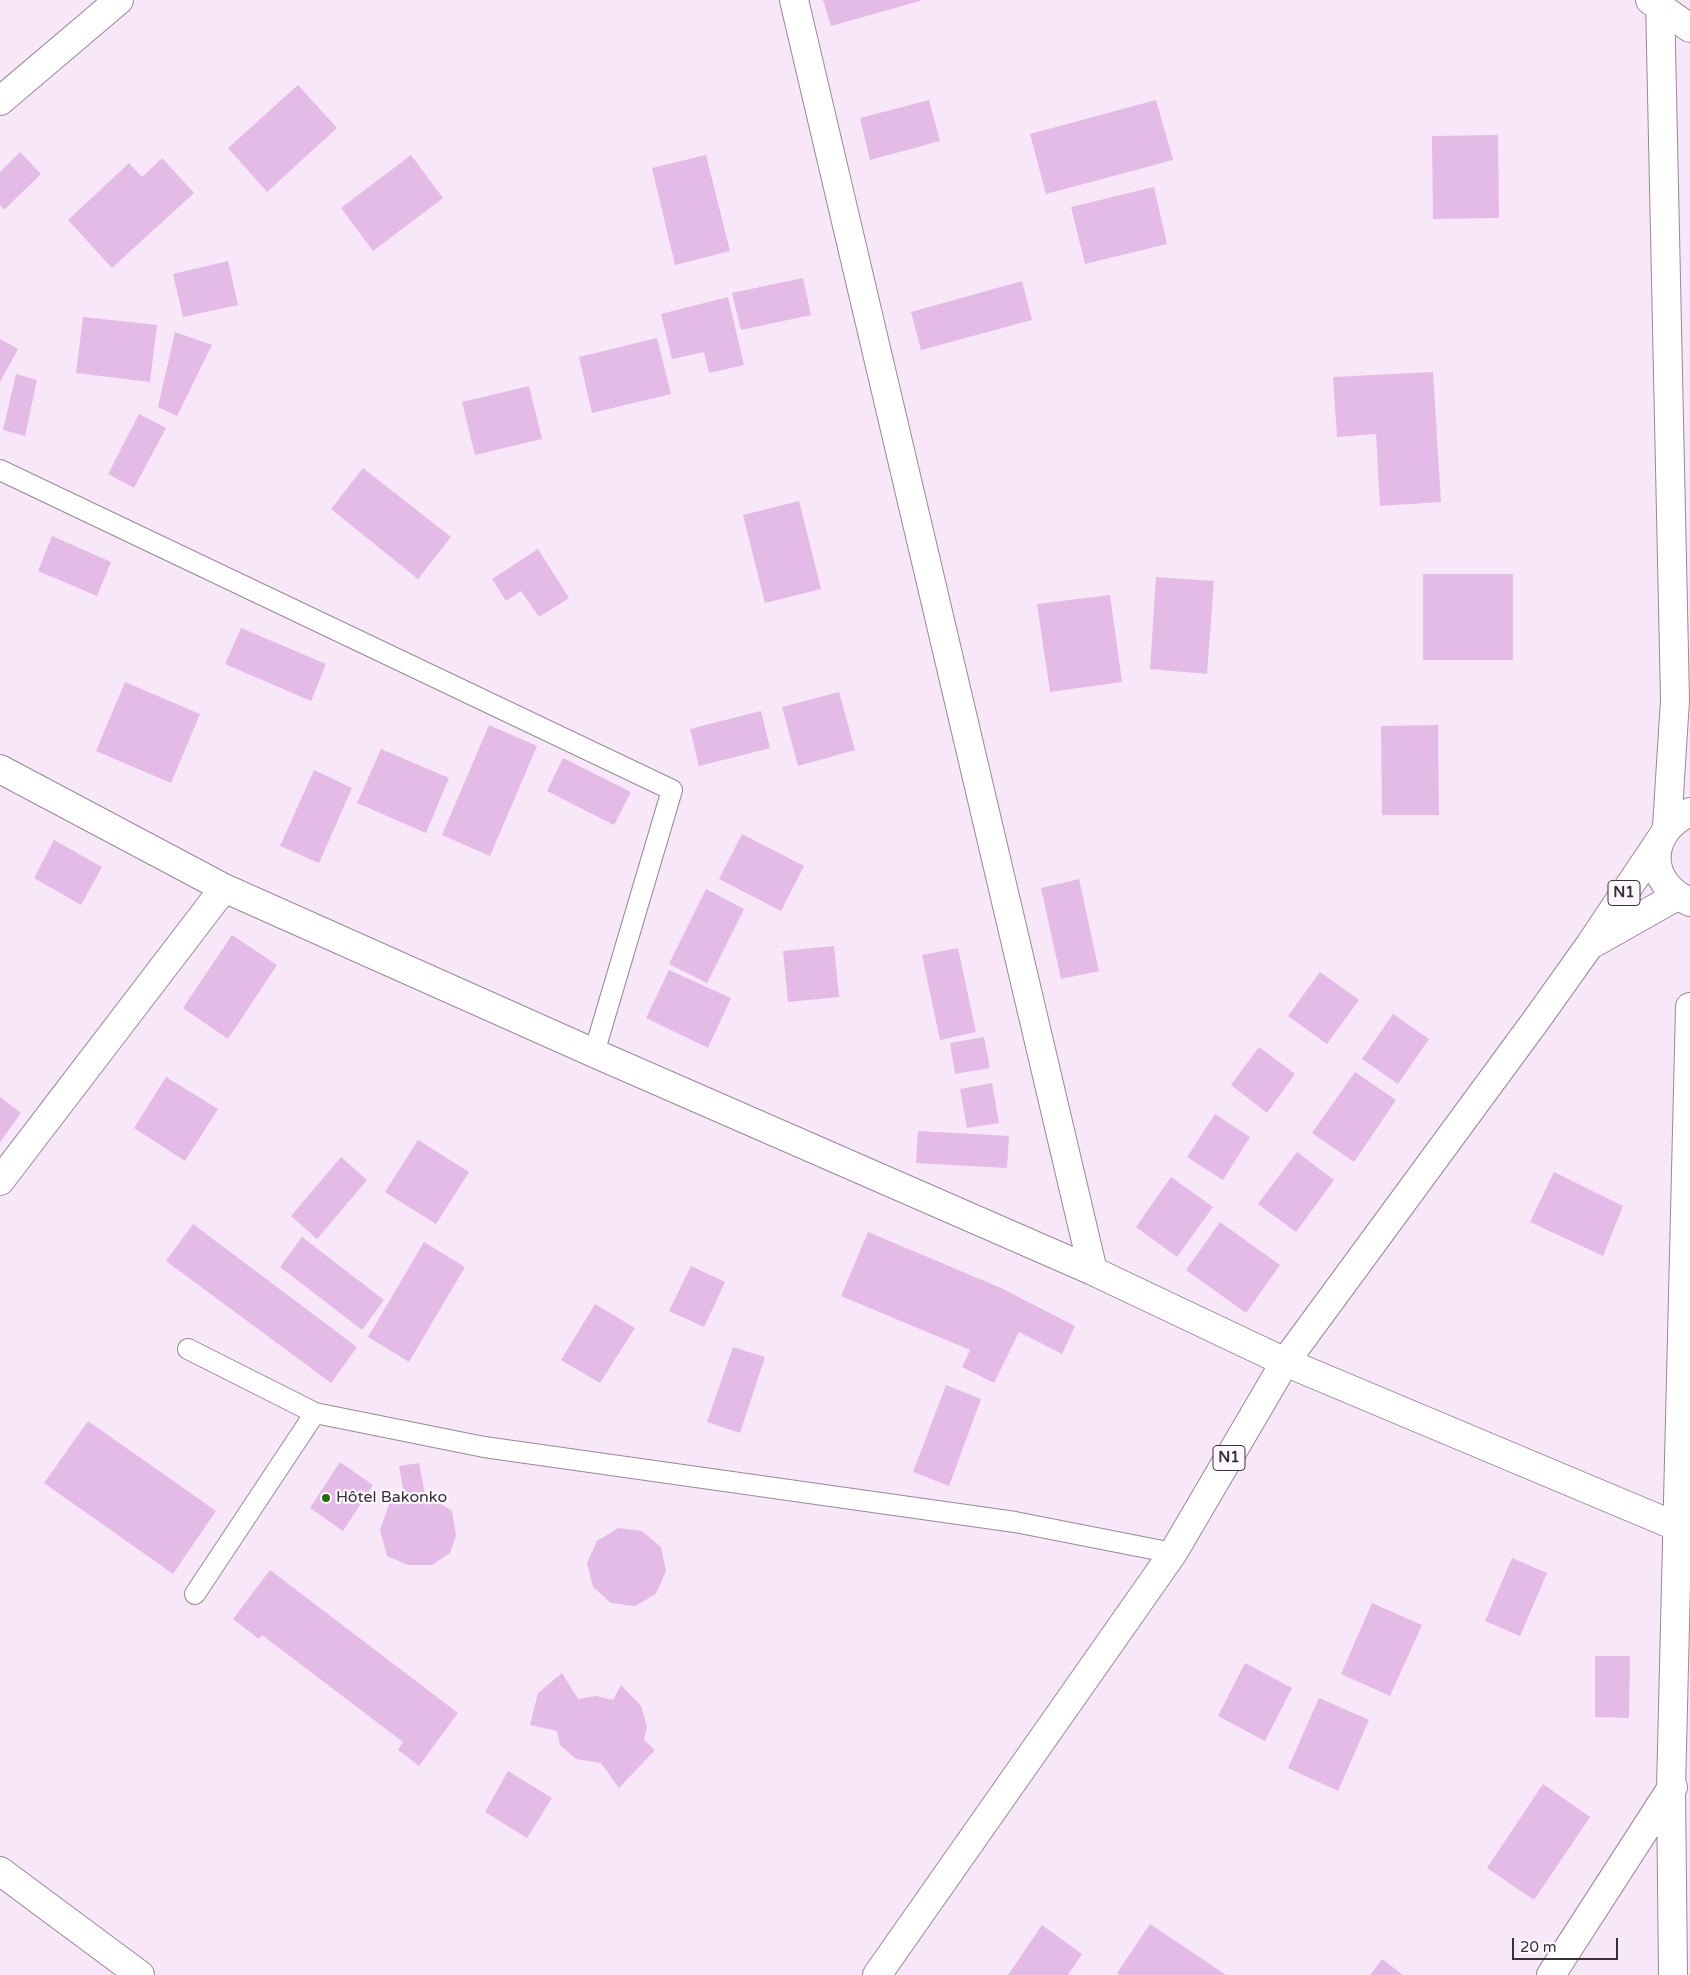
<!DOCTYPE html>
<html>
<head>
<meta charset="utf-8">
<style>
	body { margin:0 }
	#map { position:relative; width:1690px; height:1975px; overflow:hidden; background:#f8e7f9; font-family:"Varela Round",sans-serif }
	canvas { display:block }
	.scale { position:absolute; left:1512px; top:1938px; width:106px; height:22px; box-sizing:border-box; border:2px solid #363037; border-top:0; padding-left:6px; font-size:15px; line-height:18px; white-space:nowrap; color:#363037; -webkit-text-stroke:4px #fff8ff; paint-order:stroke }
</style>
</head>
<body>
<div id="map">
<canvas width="1690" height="1975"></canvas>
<div class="scale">20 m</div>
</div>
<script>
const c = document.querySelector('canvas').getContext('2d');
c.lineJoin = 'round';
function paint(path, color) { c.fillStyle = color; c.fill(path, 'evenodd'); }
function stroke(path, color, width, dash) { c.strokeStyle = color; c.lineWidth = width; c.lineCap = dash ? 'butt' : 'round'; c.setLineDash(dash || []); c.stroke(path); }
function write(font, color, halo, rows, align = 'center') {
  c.font = font + ' "Varela Round",sans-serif'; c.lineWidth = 4.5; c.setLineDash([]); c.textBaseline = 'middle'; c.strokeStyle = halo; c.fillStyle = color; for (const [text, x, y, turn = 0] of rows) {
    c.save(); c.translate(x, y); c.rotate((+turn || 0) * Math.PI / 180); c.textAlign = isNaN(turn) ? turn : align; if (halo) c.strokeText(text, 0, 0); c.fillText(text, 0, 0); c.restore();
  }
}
const building = new Path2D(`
	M823 0H920V1L831 26Z
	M298 85 337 128 267 192 228 148Z
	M929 100 940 141 870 160 860 118Z
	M1156 100 1173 160 1046 194 1030 134Z
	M1498 135 1499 218 1433 219 1432 136Z
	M20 152 41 174 4 210 0 205V172Z
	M411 155 443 198 373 251 341 208Z
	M706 155 730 251 675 265 652 168Z
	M162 158 194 193 112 268 68 220 129 163 142 177Z
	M1154 187 1167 244 1085 264 1071 207Z
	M228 261 238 305 183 317 173 274Z
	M803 278 811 315 741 330 732 293Z
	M1022 281 1032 320 921 350 911 312Z
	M728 297 744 365 709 373 704 352 672 359 661 314Z
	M83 317 157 325 150 382 76 373Z
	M175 332 212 345 177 416 158 407Z
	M657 338 671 394 592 413 579 357Z
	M0 339 18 349 0 382Z
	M1433 372 1441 502 1380 506 1376 434 1337 437 1333 377Z
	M16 374 37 380 25 436 3 430Z
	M529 386 542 439 475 455 462 402Z
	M139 414 166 428 134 488 108 474Z
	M363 468 451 537 418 579 331 509Z
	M799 501 821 589 765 603 743 515Z
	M52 536 111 562 97 596 38 571Z
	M538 549 569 598 539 617 521 591 506 601 492 579Z
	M1423 574H1513V660H1423Z
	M1156 577 1214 581 1207 674 1150 669Z
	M1110 595 1122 682 1050 692 1037 604Z
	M241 628 326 664 311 701 225 664Z
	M125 682 200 714 171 783 96 751Z
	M839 692 855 750 798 766 782 707Z
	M761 711 770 748 699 766 690 729Z
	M489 725 537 746 490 856 442 835Z
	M1438 725 1439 815H1382L1381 726Z
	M381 749 449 778 426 833 357 803Z
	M563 758 631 792 614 825 547 791Z
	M314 770 352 788 319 863 280 846Z
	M742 834 804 866 781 911 719 879Z
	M54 840 102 867 81 905 34 878Z
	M1079 879 1099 971 1061 979 1041 888Z
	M706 889 744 909 707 983 669 964Z
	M232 935 277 965 228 1039 183 1008Z
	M834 946 839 997 788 1002 783 951Z
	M958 948 976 1032 940 1040 922 955Z
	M669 970 731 998 708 1048 646 1018Z
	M1320 972 1359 1000 1327 1044 1288 1016Z
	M1393 1014 1429 1039 1398 1084 1362 1059Z
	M984 1037 990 1068 955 1074 950 1043Z
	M1259 1047 1295 1074 1267 1113 1231 1085Z
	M1355 1072 1396 1100 1354 1162 1312 1133Z
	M166 1077 218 1109 185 1161 134 1128Z
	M992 1083 999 1123 967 1128 960 1089Z
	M0 1097 21 1113 0 1142Z
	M1215 1114 1250 1137 1223 1180 1187 1157Z
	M918 1131 1009 1136 1007 1168 916 1163Z
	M418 1140 469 1172 436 1224 385 1192Z
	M1297 1152 1334 1180 1296 1232 1258 1204Z
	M341 1157 367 1180 317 1239 291 1216Z
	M1554 1172 1623 1206 1603 1256 1530 1222Z
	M1171 1177 1213 1207 1177 1257 1136 1227Z
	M1220 1222 1280 1265 1246 1313 1186 1270Z
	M193 1224 357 1347 331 1383 166 1261Z
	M868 1232 1001 1288 1075 1326 1062 1354 1019 1332 994 1383 962 1367 970 1350 841 1296Z
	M302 1237 384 1300 362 1330 280 1267Z
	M424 1242 465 1267 409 1362 368 1337Z
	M691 1266 725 1282 704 1327 669 1311Z
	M595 1304 635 1328 600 1383 561 1360Z
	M733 1347 765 1357 740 1433 707 1422Z
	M946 1385 981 1399 949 1486 913 1472Z
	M88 1421 216 1511 173 1574 44 1483Z
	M340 1462 373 1485 343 1531 310 1508Z
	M419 1463 425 1494 452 1511 456 1536 450 1553 432 1565H408L387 1556 380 1530 389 1504 405 1499 399 1466Z
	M618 1528 642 1531 661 1547 666 1571 656 1594 635 1606 611 1603 593 1587 587 1563 597 1541Z
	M1512 1558 1547 1573 1520 1636 1485 1621Z
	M270 1570 458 1713 419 1766 398 1750 403 1742 262 1635 259 1639 233 1619Z
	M1372 1603 1422 1625 1390 1696 1341 1674Z
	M1595 1656H1630L1629 1718 1595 1717Z
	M1245 1663 1292 1688 1265 1741 1218 1716Z
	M562 1673 578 1699 596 1696 613 1700 621 1685 641 1706 647 1727 644 1740 655 1750 619 1788 601 1763 576 1759 560 1745 557 1731 530 1725 538 1693Z
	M1319 1698 1369 1720 1338 1791 1288 1768Z
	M508 1771 552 1798 527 1838 485 1812Z
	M1543 1784 1590 1817 1534 1900 1487 1868Z
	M1150 1924 1226 1975H1119L1117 1973Z
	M1042 1925 1082 1954 1068 1975H1008Z
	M1382 1959 1403 1975H1370Z`);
const lane = new Path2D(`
	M0 470 672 790 594 1053
	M188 1349 315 1413 484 1447 1015 1522 1173 1553
	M195 1594 315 1413`);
const street = new Path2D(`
	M794 0 1093 1271
	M1650 0 1690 28
	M0 101 119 0
	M0 769 224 888 594 1053 1093 1271 1285 1362 1678 1527 1690 1535
	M0 1181 224 888
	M1551 1975 1671 1789 1690 1007
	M1673 1975 1671 1789 1673 1787`);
const secondary = new Path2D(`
	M1660 0 1675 700 1667 827
	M0 1871 140 1975`);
const highway = new Path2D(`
	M1690 812C1646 832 1645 883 1690 902
	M1594 943 1677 896
	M877 1975 1173 1553 1285 1362 1537 1019 1589 946 1660 840`);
const markers = [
	[326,1498,5,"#256d0c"]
];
const shields = [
	[1624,893,32],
	[1229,1458,32]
];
const shieldNames = [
	["N1",1624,893],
	["N1",1229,1458]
];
const poiNames = [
	["Hôtel Bakonko",336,1498]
];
paint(building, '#e4bbe6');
stroke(lane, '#988899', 22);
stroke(street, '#988899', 30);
stroke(secondary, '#988899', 30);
stroke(highway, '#988899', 30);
stroke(lane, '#fff', 20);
stroke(street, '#fff', 28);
stroke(secondary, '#fff', 28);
stroke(highway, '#fff', 28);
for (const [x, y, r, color] of markers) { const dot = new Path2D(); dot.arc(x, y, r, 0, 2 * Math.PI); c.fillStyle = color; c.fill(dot); stroke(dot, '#fff8ff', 2); }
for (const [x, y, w] of shields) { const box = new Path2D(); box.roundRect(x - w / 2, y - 12.5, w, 25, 4); c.fillStyle = '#fff8ff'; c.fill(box); stroke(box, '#363037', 1); }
write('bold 15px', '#363037', null, shieldNames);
write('16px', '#363037', '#fff8ff', poiNames, 'left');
</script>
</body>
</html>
